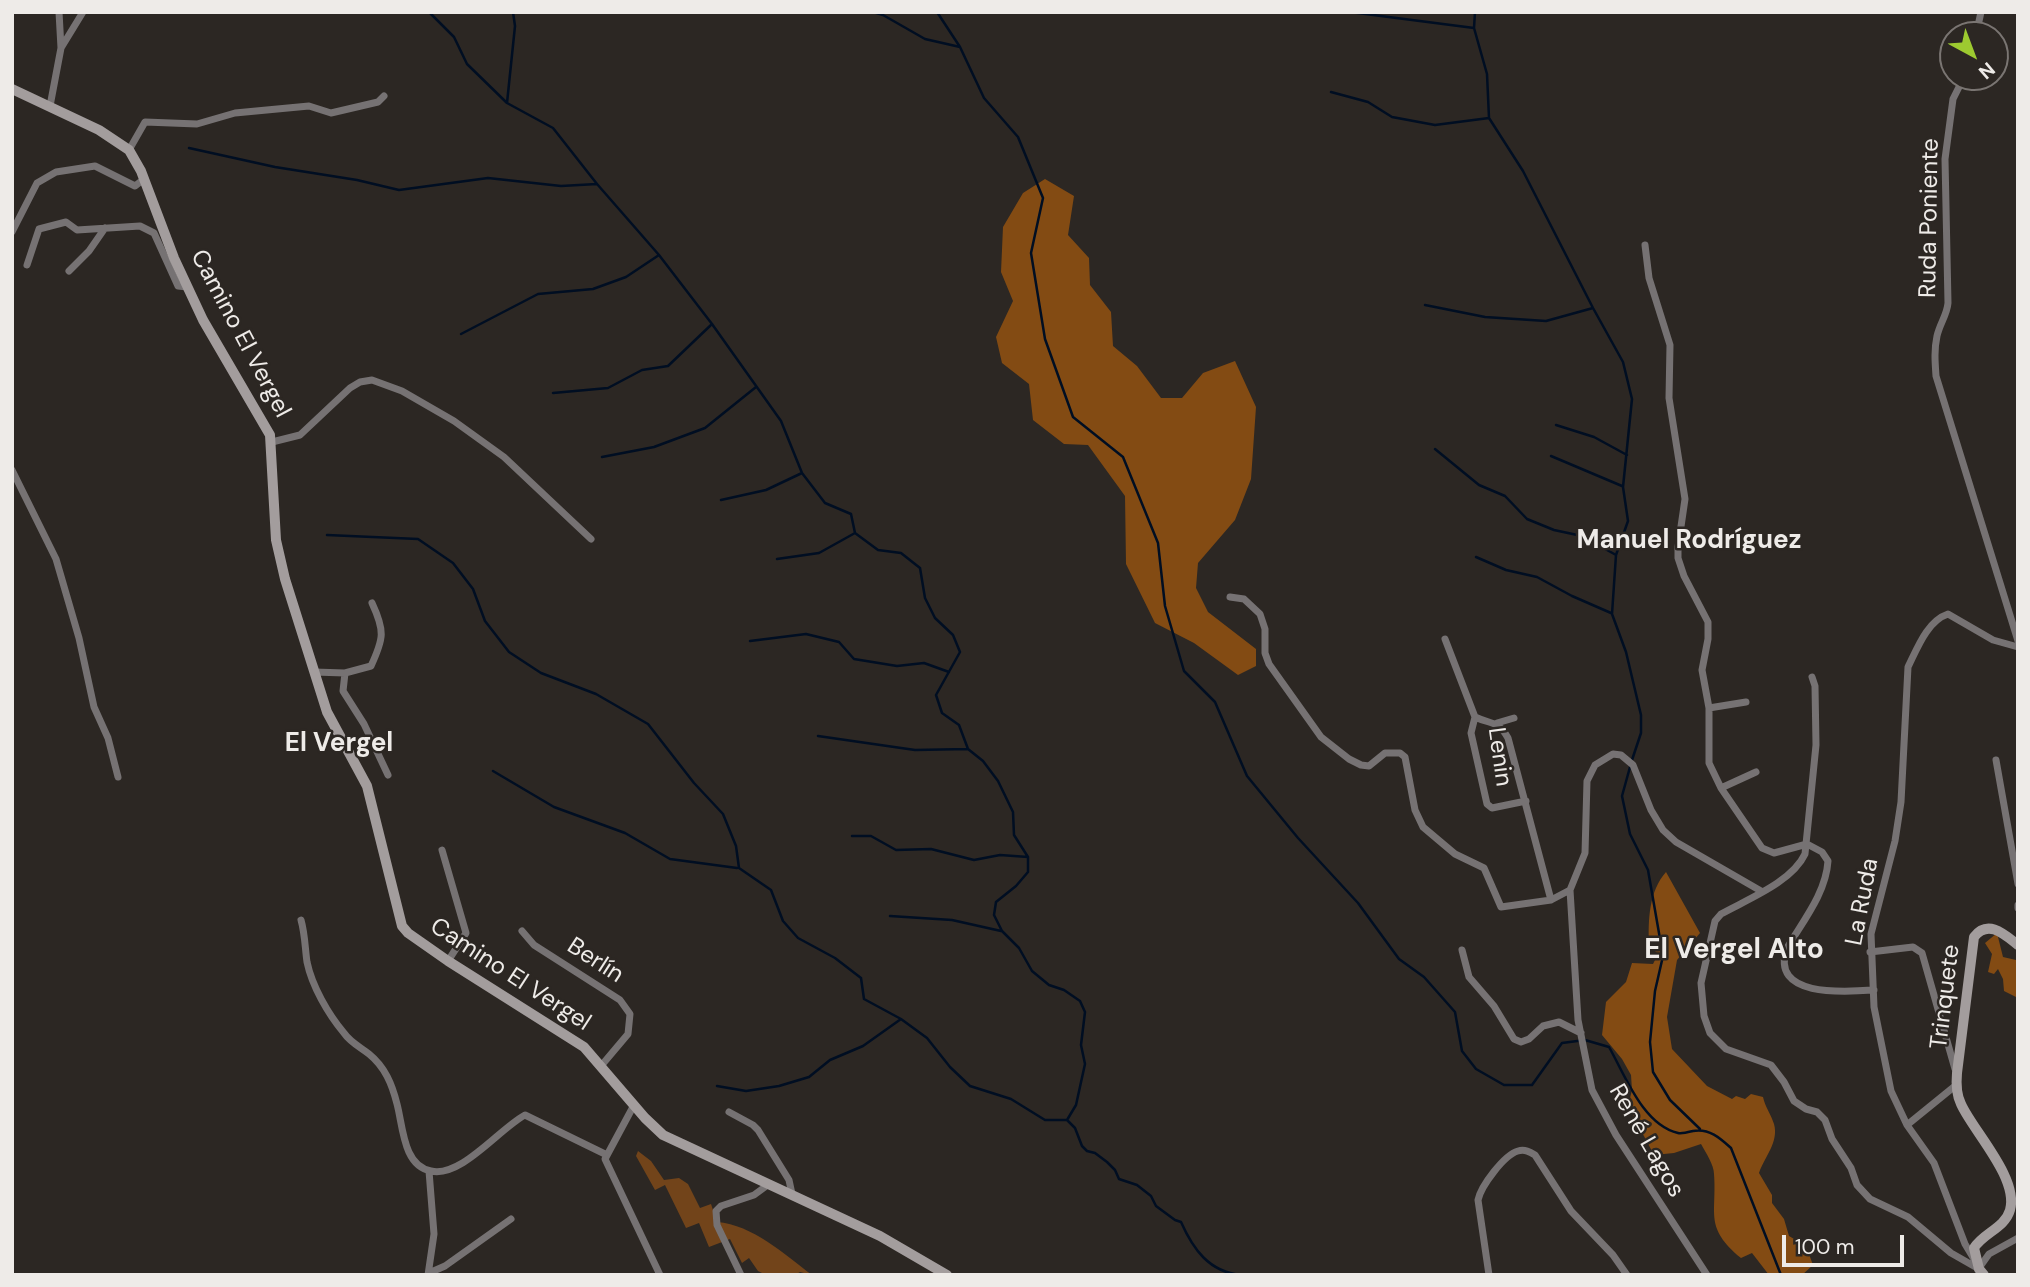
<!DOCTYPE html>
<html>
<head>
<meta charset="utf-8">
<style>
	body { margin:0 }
	#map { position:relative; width:2030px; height:1287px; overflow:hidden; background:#2c2723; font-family:"DM Sans",sans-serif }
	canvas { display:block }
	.frame { position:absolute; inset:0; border:14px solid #eeebe8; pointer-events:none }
	.north { position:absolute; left:1939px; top:21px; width:70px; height:70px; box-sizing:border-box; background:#2c2723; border:2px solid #7a7572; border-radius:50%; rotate:139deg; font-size:19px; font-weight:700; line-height:28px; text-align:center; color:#eeebe8 }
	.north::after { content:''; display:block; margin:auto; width:24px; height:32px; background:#9dca30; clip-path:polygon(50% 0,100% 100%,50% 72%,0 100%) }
	.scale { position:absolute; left:1782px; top:1235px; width:122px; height:32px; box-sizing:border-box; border:4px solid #eeebe8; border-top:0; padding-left:9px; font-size:21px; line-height:24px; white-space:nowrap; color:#eeebe8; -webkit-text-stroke:5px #2c2723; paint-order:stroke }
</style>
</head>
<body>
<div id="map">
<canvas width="2030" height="1287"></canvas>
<div class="frame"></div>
<div class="north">N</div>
<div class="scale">100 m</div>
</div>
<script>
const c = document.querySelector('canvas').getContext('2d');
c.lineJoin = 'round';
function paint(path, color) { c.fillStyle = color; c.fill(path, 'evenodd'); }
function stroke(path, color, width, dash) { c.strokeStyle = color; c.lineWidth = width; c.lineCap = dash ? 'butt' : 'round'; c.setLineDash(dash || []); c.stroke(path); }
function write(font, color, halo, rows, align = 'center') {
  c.font = font + ' "DM Sans",sans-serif'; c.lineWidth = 5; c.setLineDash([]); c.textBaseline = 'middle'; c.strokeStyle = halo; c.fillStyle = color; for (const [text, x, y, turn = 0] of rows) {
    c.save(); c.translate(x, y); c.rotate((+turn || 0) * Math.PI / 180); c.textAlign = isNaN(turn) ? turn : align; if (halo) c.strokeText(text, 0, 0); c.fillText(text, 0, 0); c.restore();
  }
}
const green = new Path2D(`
	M638 1151 651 1161 664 1180 679 1178 688 1184 700 1208 711 1204 717 1222C753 1225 784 1254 812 1275L800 1272 795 1275H766L758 1271 749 1258 742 1263 730 1239 709 1247 699 1223 686 1228 665 1185 655 1190 636 1156Z`);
const forest = new Path2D(`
	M1045 179 1074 196 1068 235 1089 258 1090 285 1111 312 1113 346 1137 366 1161 398H1182L1203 373 1235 361 1256 407 1251 479 1235 520 1198 563 1196 588 1208 612 1256 649V666L1238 675 1194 643 1155 623 1126 564 1125 496 1088 445 1064 444 1033 420 1029 384 1002 363 996 337 1013 301 1001 272 1003 227 1023 193Z
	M1666 872 1700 933 1677 960 1667 1017 1672 1049 1707 1086 1732 1099 1736 1096 1745 1099 1751 1094 1763 1097C1765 1107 1771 1114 1774 1124 1779 1142 1765 1156 1759 1173L1772 1195V1203L1784 1219 1789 1236 1806 1246 1813 1265 1802 1275H1769L1752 1253 1741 1258C1704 1227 1717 1215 1714 1174 1714 1165 1706 1153 1701 1144L1674 1153 1654 1155 1628 1106 1632 1090 1631 1075 1622 1059 1602 1035 1606 1002 1626 982 1632 963 1653 964 1658 954 1649 945C1648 920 1649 891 1666 872Z
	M1997 933 2003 957 2016 960 2018 998 2004 991 2003 979 1998 969 1994 974 1988 972 1992 954 1985 943Z`);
const stream = new Path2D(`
	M429 12 454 37 467 64 507 103 553 128 597 184 659 255 712 324 781 421 802 473 825 503 851 514 855 533 878 550 901 553 920 568 925 598 935 618 953 635 960 652 936 695 942 713 959 725 968 749 983 761 998 781 1013 812 1014 835 1028 857V872L1016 886 996 902 994 915 1002 931 1019 948 1032 971 1049 985 1064 990 1080 1001 1085 1012 1081 1045 1085 1064 1076 1105 1067 1120
	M873 12 883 15 925 39 960 47
	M937 12 960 47 984 98 1018 137 1043 198 1031 253 1045 339 1073 417 1123 457 1158 543 1165 606 1184 671 1215 702 1247 776 1298 838 1358 903 1399 959 1424 977 1455 1012 1462 1051 1476 1069 1504 1085H1532L1562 1043 1585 1040 1609 1047C1625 1075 1643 1125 1678 1133 1682 1134 1689 1132 1693 1131 1709 1128 1720 1138 1731 1148L1781 1275
	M1350 12 1474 28
	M1475 12 1474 28 1487 74 1489 118 1523 171 1593 308 1623 362 1632 399 1623 487 1628 521 1616 555 1612 614 1626 652 1641 715V733L1632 760
	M1331 92 1368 102 1392 117 1435 125 1489 118
	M507 103 515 26 513 12
	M189 148 275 167 357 180 399 190 488 178 561 186 597 184
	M1425 305 1485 317 1546 321 1593 308
	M461 334 538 294 593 289 626 277 659 255
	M553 393 608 388 642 370 668 366 712 324
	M1556 425 1594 437 1627 455
	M1435 449 1479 485 1505 496 1527 519 1554 530 1582 536 1616 555
	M1551 456 1622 486
	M602 457 654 447 705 428 756 387
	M721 500 766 490 802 473
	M327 535 418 539 453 563 473 589 485 621 509 652 541 673 596 694 648 724 694 783 723 814 736 846 739 868 771 890 783 921 798 938 835 958 861 978 864 999 901 1019 927 1038 950 1067 970 1086 1011 1099 1045 1120H1067L1075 1128 1082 1146 1087 1151 1095 1153 1107 1162 1115 1170 1119 1179 1137 1185 1151 1196 1156 1206 1175 1220 1181 1222C1193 1249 1209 1272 1241 1275
	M1476 557 1506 570 1537 577 1572 596 1611 613
	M777 559 819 553 855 533
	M750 641 806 634 839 642 854 659 897 666 924 663 949 672
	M818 736 915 750 968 749
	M1630 767 1622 796 1630 834 1648 870 1663 956 1655 991 1650 1042 1653 1072 1670 1100 1700 1129
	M493 771 554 807 625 833 670 859 737 868
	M852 836H871L896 850 931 849 974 860 1000 855 1028 857
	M890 916 952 920 1001 931
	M717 1086 746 1091 779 1086 809 1077 830 1060 863 1046 901 1019`);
const street = new Path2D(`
	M1976 35 1981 12
	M61 48 83 12
	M1964 77 1953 99 1945 159 1948 303C1947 315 1940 323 1937 336 1934 350 1935 362 1936 376L2018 641
	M50 106 61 48 59 12
	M129 150 145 122 197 124 235 113 309 106 331 113 378 102 384 96
	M12 232 37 183 56 172 95 166 135 186 144 179
	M1645 245 1649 278 1670 345 1669 398 1685 499 1678 547V558L1684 576 1708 622V639L1702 670 1709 708V763L1721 788 1762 848 1774 853 1807 844
	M27 265 39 229 66 222 77 230 140 226 154 233 178 286 187 287
	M69 271 89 251 105 228
	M272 442 300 435 350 388 360 382 372 380 402 391 454 421 504 457 591 539
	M12 470 56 559 79 638 94 707 108 738 118 777
	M1230 597 1244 599 1260 614 1265 629V653L1269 664 1321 737 1349 759 1361 765 1369 766 1385 753H1400L1405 757 1415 810 1423 827 1455 854 1484 868 1501 907 1551 900 1570 890 1585 853 1587 781 1595 765 1613 754 1621 755 1633 765 1651 810 1663 830 1676 842 1761 891
	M1445 639 1475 717C1492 725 1498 720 1508 738L1551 900
	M314 672 345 673 343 691 364 724 388 775
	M345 673 371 666C384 638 385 631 372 603
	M1812 677 1815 686 1816 745 1805 854C1792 882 1748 899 1721 914L1715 921 1701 983 1704 1016 1710 1033 1726 1049 1771 1065 1784 1082 1794 1101 1806 1109 1817 1112 1825 1120 1832 1139 1851 1168 1857 1185 1870 1199 1908 1217 1951 1253 1979 1269
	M1709 708 1746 702
	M1475 717 1471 733 1487 804 1492 808 1526 801
	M1497 723 1514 718
	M1996 760 2018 884
	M1721 788 1756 772
	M1807 844 1822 852 1828 861C1826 893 1803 921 1787 948 1769 998 1845 992 1874 990
	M442 850 466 933 448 961
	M1570 890 1578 1020 1592 1090 1616 1135 1707 1275
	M2018 905V908
	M301 920C305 934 305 948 307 962 312 986 328 1014 344 1033 350 1042 360 1047 369 1054 385 1067 392 1084 397 1104 403 1126 403 1166 431 1171 461 1178 499 1129 525 1115L607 1155
	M522 931 534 945 620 1000 630 1014 628 1034 601 1066
	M1462 950 1469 977 1494 1006 1514 1039 1521 1042 1529 1039 1543 1026 1559 1022 1581 1033
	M1870 952 1913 947 1922 953 1955 1069
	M634 1105 605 1159 660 1275
	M729 1112 753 1125 758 1130 789 1180 792 1194
	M1907 1125 1955 1086
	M1974 1259 1965 1244 1934 1163 1907 1125 1891 1091 1874 1007 1871 934 1895 841 1901 802 1908 667C1917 649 1927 621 1948 614L1993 640 2018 647
	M1979 1268 1989 1254 2018 1238
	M429 1273 445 1266 511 1219
	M428 1275 434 1234 429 1171
	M741 1275 717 1225 716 1211 721 1206 754 1195 769 1184
	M1489 1275 1478 1200C1481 1186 1504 1155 1518 1151 1525 1149 1530 1152 1535 1155L1571 1211 1613 1255 1627 1275`);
const secondary = new Path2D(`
	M12 89 99 130 129 150 141 171 174 258 203 320 270 435 276 540 285 579 327 712 367 786 402 926 408 933 448 961 584 1047 645 1118 663 1135 880 1236 947 1275
	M1984 1275 1979 1269 1974 1248C1983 1233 2005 1228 2010 1210 2019 1178 1973 1131 1961 1104 1956 1094 1956 1084 1957 1073L1974 937C1988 919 2004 934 2018 945`);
const streetNames = [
	["Ruda Poniente",1930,218,-89],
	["Camino El Vergel",240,334,62],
	["Lenin",1499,757,82],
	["La Ruda",1863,902,-79],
	["Berlín",595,961,33],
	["Camino El Vergel",510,975,33],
	["Trinquete",1946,997,-83],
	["René Lagos",1646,1141,60]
];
const neighbourhoodNames = [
	["Manuel Rodríguez",1689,541],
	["El Vergel",339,744]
];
const quarterNames = [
	["El Vergel Alto",1734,951]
];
paint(green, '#72441a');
paint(forest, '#834b13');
stroke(stream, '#000e22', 2.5);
stroke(street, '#767273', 7);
stroke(secondary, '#a39d9d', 10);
write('24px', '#eeebe8', '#2c2723', streetNames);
write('bold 26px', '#eeebe8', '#2c2723', neighbourhoodNames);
write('bold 28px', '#eeebe8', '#2c2723', quarterNames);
</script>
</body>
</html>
